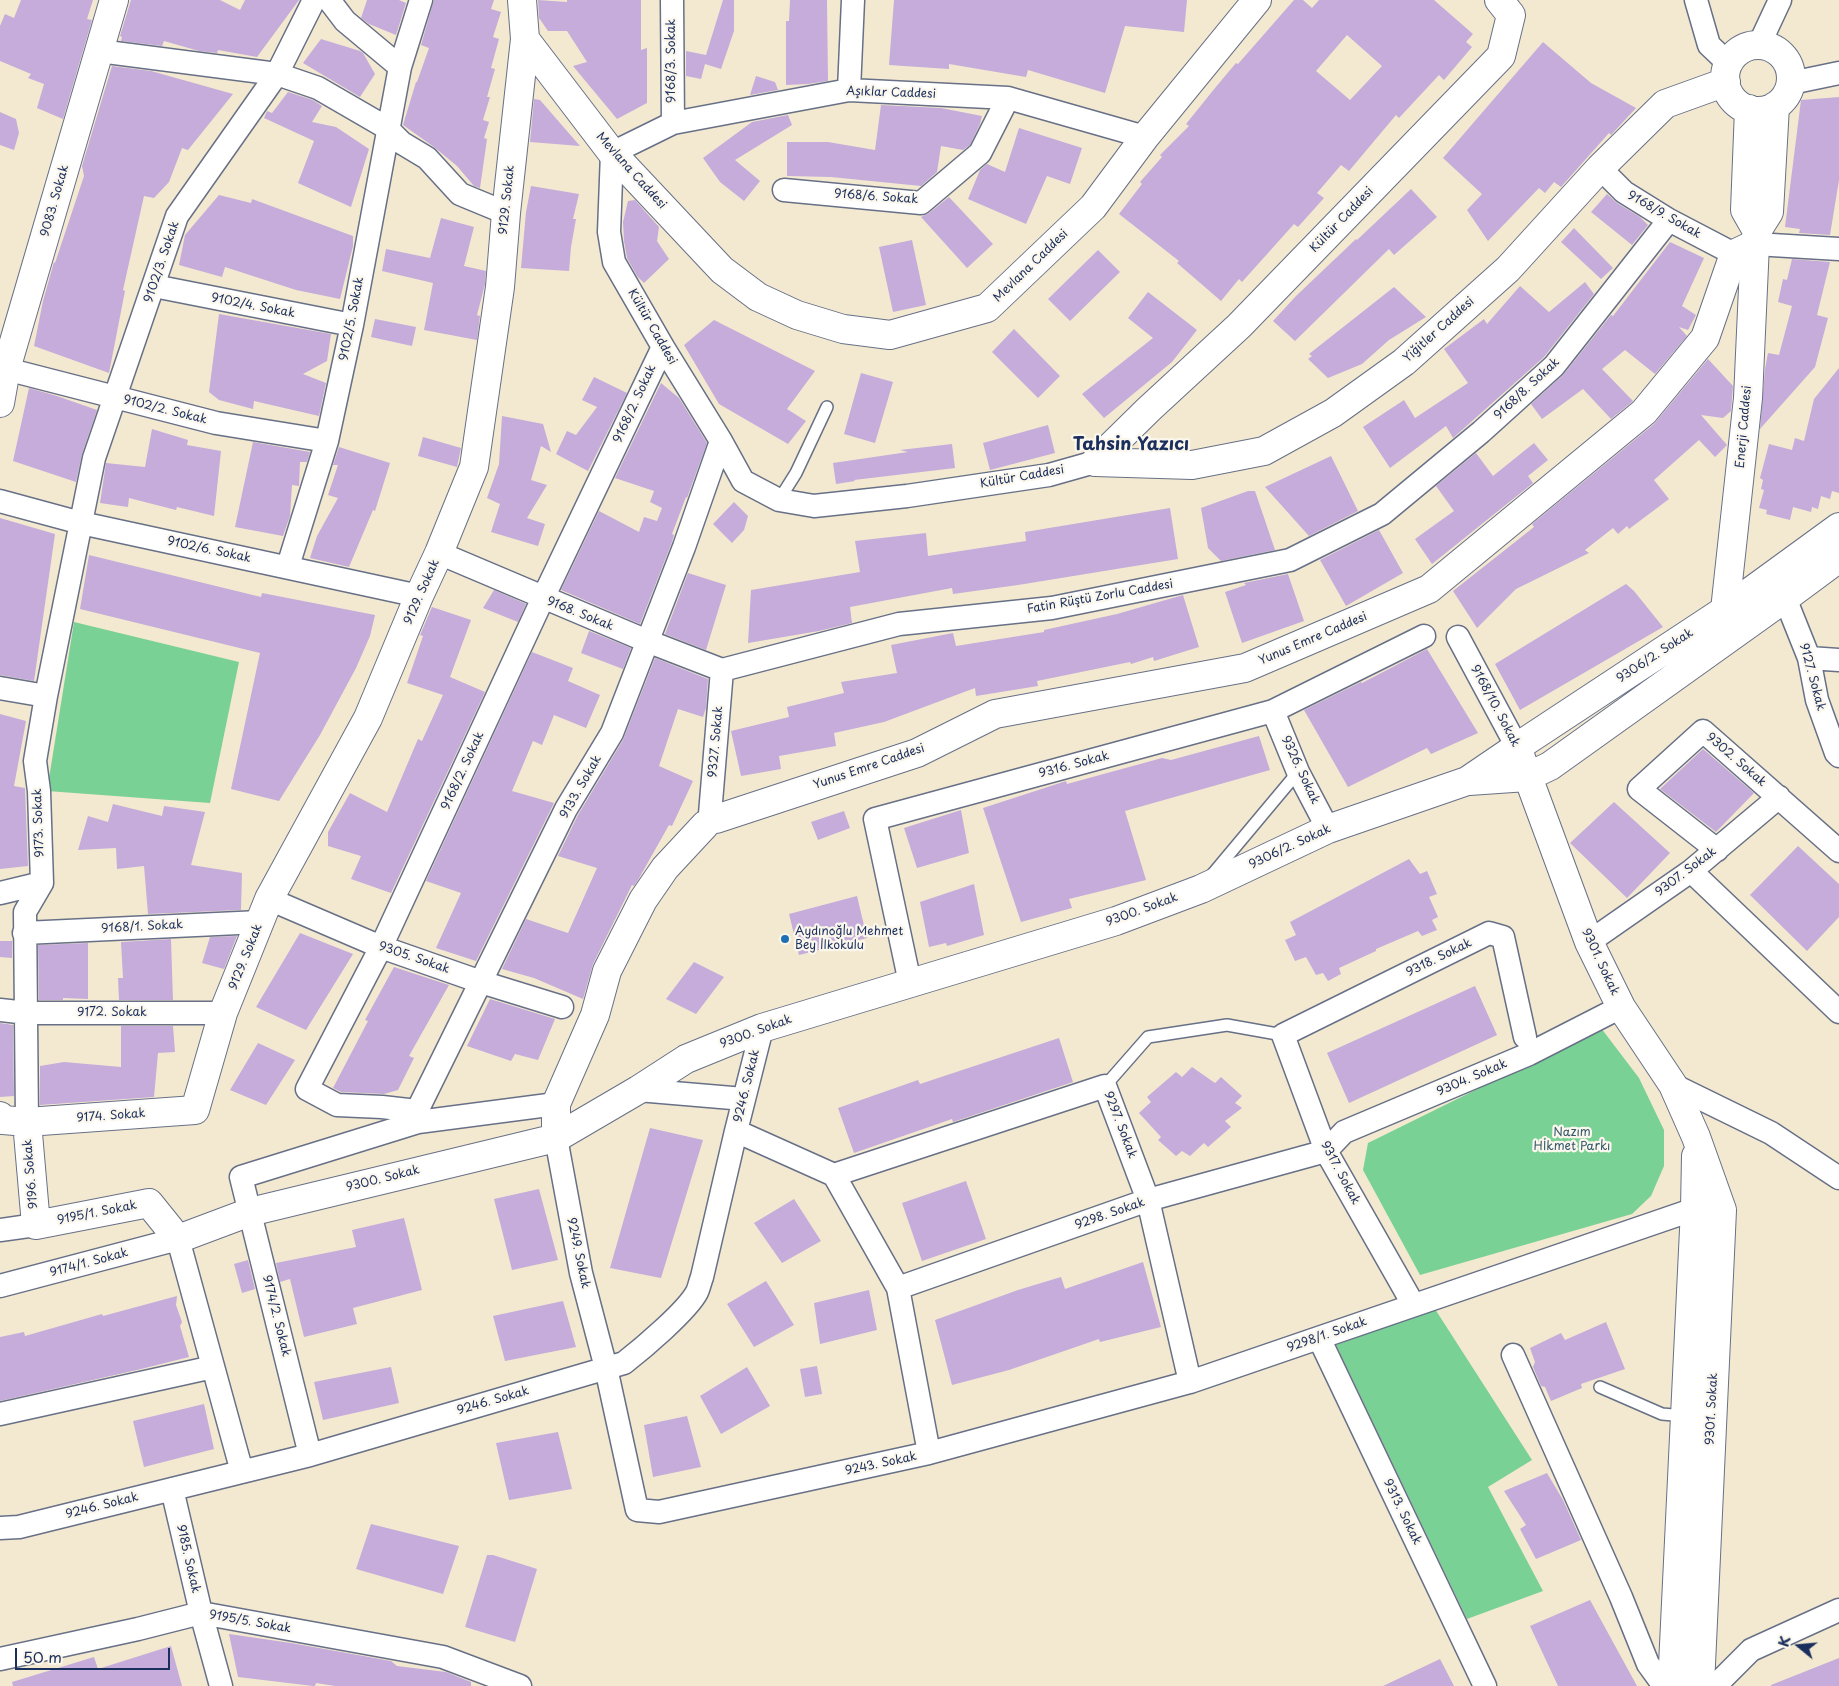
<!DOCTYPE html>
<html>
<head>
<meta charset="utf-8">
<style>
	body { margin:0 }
	#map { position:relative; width:1839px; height:1686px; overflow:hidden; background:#f3e9d0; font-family:"Playpen Sans",sans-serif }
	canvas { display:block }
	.north { position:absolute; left:1774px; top:1621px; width:50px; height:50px; -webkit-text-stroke:4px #fbf7ec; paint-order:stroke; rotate:287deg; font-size:14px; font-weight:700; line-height:20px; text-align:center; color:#1b2f5e }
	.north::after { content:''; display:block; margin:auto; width:18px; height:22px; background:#1b2f5e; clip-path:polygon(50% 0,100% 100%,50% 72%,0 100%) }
	.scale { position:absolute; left:15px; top:1648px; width:155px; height:22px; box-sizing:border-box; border:2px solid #1b2f5e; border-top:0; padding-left:6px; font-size:15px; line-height:18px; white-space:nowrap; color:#1b2f5e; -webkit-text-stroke:4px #fbf7ec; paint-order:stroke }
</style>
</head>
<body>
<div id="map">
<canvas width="1839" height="1686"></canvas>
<div class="north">K</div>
<div class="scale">50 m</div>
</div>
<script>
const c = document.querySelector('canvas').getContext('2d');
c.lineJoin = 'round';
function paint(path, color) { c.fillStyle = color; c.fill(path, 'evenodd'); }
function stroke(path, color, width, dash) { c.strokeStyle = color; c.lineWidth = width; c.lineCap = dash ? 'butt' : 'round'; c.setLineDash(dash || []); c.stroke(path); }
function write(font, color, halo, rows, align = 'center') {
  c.font = font + ' "Playpen Sans",sans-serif'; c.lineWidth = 4.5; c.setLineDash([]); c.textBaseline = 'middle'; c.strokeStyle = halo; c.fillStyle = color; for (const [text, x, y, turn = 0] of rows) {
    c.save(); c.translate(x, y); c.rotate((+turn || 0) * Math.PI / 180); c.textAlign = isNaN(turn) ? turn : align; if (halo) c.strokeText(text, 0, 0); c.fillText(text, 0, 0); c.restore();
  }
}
const green = new Path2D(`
	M74 622 239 662 210 803 47 791Z
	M1601 1028 1639 1078 1664 1130V1166L1651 1196 1632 1214 1420 1275 1363 1170 1368 1143Z
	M1435 1309 1532 1460 1488 1487 1543 1591 1467 1619 1336 1345Z`);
const building = new Path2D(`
	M21 0H93L87 19 92 20 63 119 37 108 44 84 28 78 31 74 0 61V26L5 14 14 18Z
	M131 0H220L240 10 245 0H299L257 57 218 50 217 53 199 51 164 41 162 46 121 41 122 37 120 36Z
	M367 0H399L406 3 396 35 369 24 361 18Z
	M434 0H494L491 9 501 12 493 37 499 39 491 68 495 69 487 97H490L483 120 489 122 484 138 487 139 480 188 474 186 457 166 434 147 403 125 416 82H417L429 48 421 45Z
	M538 0 567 2V0H641V50L647 48V103L617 119 573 66 587 62 567 31H548L539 18Z
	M723 0H734V31L721 69 705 64 701 79 686 76V51L706 55Z
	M790 0H827L828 81 808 84 786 85V21H789Z
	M894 0H1187L1184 32 1125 26 1105 93 1028 70 1026 77 949 64V69L889 65Z
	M1294 0H1303L1312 8 1319 0H1434L1473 34 1466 42 1472 47 1444 80 1439 75 1399 118 1396 115 1349 171 1341 165 1317 193 1324 198 1298 227 1294 224 1242 282 1239 279 1221 301 1177 263 1179 261 1119 214 1142 184 1140 182 1162 157 1160 155 1189 126 1186 124 1215 88 1236 63 1238 64ZM1347 35 1382 66 1350 100 1316 71Z
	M321 39 360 51 363 53 375 74 360 97 303 63Z
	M1543 42 1591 83 1636 108 1611 135 1609 133 1561 187 1554 182 1545 193 1539 188 1488 241 1467 210 1482 194 1443 158Z
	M112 66 151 71 233 94 188 150 182 148 169 182 154 198 144 196 123 290 125 291 109 373 34 346 43 301 54 262 55 263 84 176 82 166Z
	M756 76 775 82 778 90 750 95Z
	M288 92 313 100 322 106 312 122 336 127 369 149 351 207 298 183 314 141 264 118 267 111 272 113Z
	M1839 97V180L1830 235 1799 233 1800 229 1785 227 1801 100Z
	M534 99 540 100 580 146 530 142Z
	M881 105 941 108 982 116 980 124 970 145 963 150 941 146 937 172 921 186 831 177 787 176V142H828L875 150Z
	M0 112 16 119 19 133 14 150 0 145Z
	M788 115 792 125 735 160 760 181 744 201 720 182 703 158 752 122Z
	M1019 128 1082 148 1070 184 1047 176 1026 224 968 199 980 170 987 164 1005 172Z
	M531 186 579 194 573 219H576L571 247 569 271 521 268 526 212Z
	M1411 189 1437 217 1394 255 1389 249 1295 341 1273 321 1296 296 1356 239 1357 240Z
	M1607 194 1617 203 1640 217 1648 225 1632 245 1591 212Z
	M219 195 251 203 252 199 353 236V246L340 299 296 290 225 267 222 277 179 265 185 235Z
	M949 197 993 244 967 268 921 217 929 213Z
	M635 200 659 227 657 241 669 259 644 283 637 276 627 258 624 241 623 222 628 201Z
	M441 218 474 227 464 266 486 271 485 284 477 315 480 316 477 340 424 330 433 283 382 271 386 249 430 258Z
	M1574 228 1613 268 1601 279 1561 242Z
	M912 240 926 305 893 312 879 247Z
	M1670 242 1704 258 1682 306 1696 315 1688 330 1679 327 1687 336 1655 374 1625 350 1602 369 1633 401 1611 419 1583 389 1542 419 1531 404 1564 374 1611 315 1613 316Z
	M1098 250 1120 272 1070 321 1048 299Z
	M1792 259 1830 262 1817 315 1828 318 1815 367 1760 429 1765 369 1768 353 1779 355 1792 306 1778 302 1783 279 1787 280Z
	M1585 282 1594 294 1544 357 1453 438 1446 426 1390 468 1363 427 1404 400 1415 418 1468 383 1444 349 1484 319 1487 324 1520 286 1549 312Z
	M1394 287 1426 317 1389 340 1362 364 1328 378 1308 359 1312 356 1309 354Z
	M1148 292 1197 330 1172 362 1104 418 1082 394 1153 338 1128 318Z
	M219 314 331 334 327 361 303 374 326 383 319 416 254 401 253 409 219 400 209 392Z
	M375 319 416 327 412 346 371 337Z
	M714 320 815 371 787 409 806 421 788 444 719 404 684 345Z
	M1014 329 1060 376 1038 398 992 352Z
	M1708 359 1733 386 1731 411 1723 418 1701 415 1727 445 1715 457 1699 440 1654 480 1669 499 1629 529 1627 526 1618 534 1613 528 1585 550 1589 553 1516 589 1477 628 1453 591 1534 527 1532 524 1654 424Z
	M1839 368V493L1832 491 1830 499 1821 496 1818 509 1812 507 1811 512 1793 507 1790 520 1766 514 1767 510 1759 508 1764 490 1761 489 1763 480 1760 478 1769 444 1792 450 1795 438 1804 441 1814 399Z
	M861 373 893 382 875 443 844 434Z
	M594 377 627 393 588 471 556 454 567 431 576 435 597 407 582 400Z
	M661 383 679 398 707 443 687 498 686 497 672 534 674 535 672 542 640 624 561 590 599 511 639 532 644 517 657 521 662 508 650 502 654 491 615 478Z
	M29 388 57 396 97 410 82 454 76 482 13 461Z
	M502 416 543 424 551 452 541 446 531 480 547 485 527 518 545 524 538 546 491 532 500 504 487 498 499 464Z
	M1048 425 1055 453 990 470 983 443Z
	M152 429 188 440 187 445 221 451 214 516 177 507 176 510 129 498 128 507 100 503 106 463 145 467Z
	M423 437 461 448 457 467 418 456Z
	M253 442 310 452 307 462H300L299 486 292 485 290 516 283 536 235 527Z
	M1534 443 1548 460 1528 476 1533 483 1432 564 1415 539 1454 511 1436 486 1476 453 1493 476Z
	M952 444 955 468 854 480 855 481 836 484 833 463 908 452 900 450Z
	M339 447 390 463 375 511 373 510 349 567 310 558 317 536 338 498 328 495 338 465H333Z
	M1331 456 1358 511 1309 536 1265 487Z
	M1248 491H1255L1275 550 1221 561 1208 548 1201 508Z
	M734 502 748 516 744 530 732 543 713 524Z
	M1170 508 1178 559 1018 585 953 594 952 588 850 607 852 623 819 631 748 643 751 590 860 572 855 541 926 533 928 556 1026 541 1025 532Z
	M0 518 55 534 34 681 0 675Z
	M1379 530 1403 573 1346 606 1320 560Z
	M89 555 261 597 262 593 375 615 370 636 356 668 320 735 279 801 231 789 260 653 80 609Z
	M688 573 726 585 706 650 665 634Z
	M1288 574 1304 621 1242 643 1225 592 1246 585 1244 583Z
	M1626 584 1634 591 1663 627 1520 710 1495 664Z
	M494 590 526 604 518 622 483 608Z
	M1183 595 1199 647 1154 661 1153 657 1131 664 1130 662 1037 681 1038 686 976 696 975 688 884 722 834 733 836 746 779 756 781 769 741 776 731 731 789 717 787 707 844 693 841 682 897 673 891 645 953 633 956 646 1044 632V630L1117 614Z
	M432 607 471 620 450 677 485 692 391 893 351 879 361 856 328 846V832L350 793 387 812 418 739 422 741 443 695 407 683 423 636 420 635Z
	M589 631 631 648 623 669 581 653Z
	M1427 649 1478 733 1431 754 1427 748 1348 787 1304 710 1361 682 1362 683Z
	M532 652 573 668 568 681 600 695 586 728 554 715 542 745 533 741 512 791 554 803 476 961 436 948 461 893 426 881Z
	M655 658 708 679 706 708 703 717 678 709 659 766 693 781 672 826 669 825 638 880 634 886 632 885 593 964 583 999 534 978 502 969 526 919 568 933 597 868 558 856 578 815 623 740Z
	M0 714 26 721 14 786 25 788 28 866 0 869Z
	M1259 736 1270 770 1125 811 1146 880 1069 899 1072 908 1021 922 983 808 1066 781 1067 784 1162 758 1171 760Z
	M1703 749 1754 793 1716 832 1660 789Z
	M1614 802 1670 853 1627 898 1570 843Z
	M113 804 162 816 164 806 205 812 191 865 242 873 241 910 148 914 144 866 117 869 116 848 78 850 88 816 108 822Z
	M961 810 969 853 917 868 904 828Z
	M844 811 850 828 818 840 811 822Z
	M1798 846 1839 884V917L1807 951 1750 895Z
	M1409 859 1420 874 1427 871 1437 894 1429 897 1438 917 1432 920 1437 930 1422 936 1418 931 1376 949V951L1339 968 1341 974 1328 981 1323 973 1316 975 1306 957 1295 961 1285 940 1296 935 1290 922Z
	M974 884 984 935 947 946 946 943 929 947 920 902Z
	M857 896 867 938 799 955 789 914Z
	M300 933 353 954 306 1030 256 1007Z
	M237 936 224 969 202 963 210 937Z
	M171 939 173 1000H119L118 978H123L121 942Z
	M0 941H12V958L0 957Z
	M88 943V999L63 998V1000H39L38 945Z
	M694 962 724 977 696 1014 666 999Z
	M394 967 449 985 409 1056 414 1058 398 1090 384 1094 341 1092 333 1088 368 1021 365 1020Z
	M1475 986 1497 1035 1349 1103 1327 1053Z
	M490 999 555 1019 538 1060 515 1054 511 1061 467 1046Z
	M0 1023 13 1025 14 1096 0 1097Z
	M121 1026H173L175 1052 158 1053 154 1097 40 1105V1066L64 1062 121 1067Z
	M1059 1038 1073 1082 953 1122 952 1119 854 1153 838 1108 918 1080 920 1084Z
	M258 1043 295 1060 266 1105 230 1090Z
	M1192 1067 1215 1083 1221 1077 1242 1096 1235 1103 1242 1108 1225 1121 1231 1127 1208 1147 1204 1143 1190 1156 1182 1151 1176 1156 1158 1140 1161 1137 1139 1113 1151 1102 1147 1097 1176 1072 1182 1077Z
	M650 1128 703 1140 661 1278 610 1268Z
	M966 1181 986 1239 922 1261 902 1203Z
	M539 1189 558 1260 512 1270 494 1199Z
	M794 1199 821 1241 782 1263 754 1223Z
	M404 1218 422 1290 353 1308 357 1324 304 1337 290 1279 280 1282 276 1263 356 1247 352 1230Z
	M248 1260 255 1289 242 1293 234 1264Z
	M1143 1262 1161 1327 1100 1342 1099 1339 1009 1370 952 1385 935 1320 1018 1290 1061 1277 1065 1289Z
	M766 1281 794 1325 754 1347 727 1304Z
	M869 1290 877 1330 820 1344 814 1303Z
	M177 1296 176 1305 182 1322 180 1326 189 1357 137 1370 0 1401V1337L24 1332 25 1336 102 1314 103 1316Z
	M563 1301 576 1347 505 1361 493 1316Z
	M1606 1322 1625 1369 1581 1384 1582 1388 1551 1401 1545 1387 1541 1386 1533 1367 1535 1362 1530 1348 1561 1333 1565 1340Z
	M817 1366 822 1394 805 1397 800 1369Z
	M391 1367 399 1403 323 1420 314 1382Z
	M747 1367 770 1406 721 1434 700 1396Z
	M204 1404 214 1449 144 1467 133 1421Z
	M687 1416 701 1467 653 1477 644 1425Z
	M558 1432 572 1489 509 1500 496 1443Z
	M1547 1473 1563 1500 1581 1540 1536 1559 1520 1529 1526 1525 1504 1491Z
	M371 1524 459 1546 443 1594 356 1569Z
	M487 1555H493L537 1569 515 1642 465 1627Z
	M1590 1600 1637 1686H1558L1530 1626Z
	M229 1634 291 1643 391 1661 397 1666 446 1672 471 1682V1686H335L316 1683 315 1686H313L238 1677Z
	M171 1646 182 1686H13L12 1682 94 1657 98 1669Z
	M1839 1658V1686H1771V1685Z
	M1440 1659 1454 1686H1383Z`);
const service = new Path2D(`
	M779 500 796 473 827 407
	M1211 876 1298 772
	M1105 1086 1148 1037 1227 1025 1283 1035
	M1600 1387 1662 1414 1685 1416`);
const minor = new Path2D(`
	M329 0 345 21 400 67
	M672 0 673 123
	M1696 0 1709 45 1729 64
	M1759 45 1780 0
	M99 51 277 74 318 88 387 128 402 143 427 158 460 194 506 213
	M1791 83 1839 73
	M849 90 853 0
	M1600 168 1624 192 1669 220 1734 254
	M784 190 921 203 980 153 1008 98
	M1755 244 1839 249
	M154 286 352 325
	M6 369 216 423 327 441
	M1095 462 1049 475 907 496 814 506 779 500 743 481 721 441 663 347 614 262 609 232 612 153 673 123 849 90 1008 98 1145 137
	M0 501 81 523 419 596
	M439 553 647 641 722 670
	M288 566 327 441 352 325 400 67 421 0
	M1785 598 1809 658 1817 700 1836 753 1839 756
	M1458 637 1517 747
	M1809 658 1839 660
	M722 670 899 624 1052 608 1290 560 1382 514 1481 432 1554 366 1669 220
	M0 688 46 696
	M1273 711 1298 772 1328 829
	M710 814 722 670
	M1717 850 1639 789 1703 731 1839 851
	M1691 871 1839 1012
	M0 893 42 883
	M269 899 381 947 481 982 562 1007
	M24 933 260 922
	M1589 942 1691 871 1779 797
	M910 983 875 819 1273 711 1424 636
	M0 1010 27 1013H223
	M1673 1085 1771 1133 1839 1178
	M638 1090 744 1099
	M417 1111 382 1107 337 1105 307 1089 381 947 543 598 663 347
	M27 1122 25 912 42 883 39 791 35 761 46 696 94 458 177 216 277 74 314 0
	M418 1122 417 1111 566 809 612 733 684 547 721 441
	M556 1138 581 1273 606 1368 637 1510 659 1512 929 1453 898 1288 834 1175 736 1131
	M834 1175 1105 1086 1148 1200 1190 1382
	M0 1230 36 1225
	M0 1286 178 1239 242 1472
	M898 1288 1148 1200 1326 1151 1344 1132 1529 1054 1621 1007
	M1413 1304 1326 1151 1283 1035 1489 933 1503 937 1525 1037
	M1319 1338 1485 1686
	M1513 1355 1621 1597 1648 1664 1664 1686
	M0 1414 213 1367
	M929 1453 1190 1382 1695 1209 1710 1210
	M310 1455 241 1177 418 1122 556 1104
	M172 1489 201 1613 221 1686
	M0 1528 19 1527 310 1455 624 1363C642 1349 687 1311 697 1292 699 1288 700 1282 702 1277L736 1131 762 1028
	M0 1659 138 1629 201 1613 443 1657 520 1686
	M1715 1686 1751 1650 1839 1610`);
const tertiary = new Path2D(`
	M0 403 6 369 114 0
	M1469 781 1527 777
	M716 819 917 753 995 714 1245 668 1429 589 1644 412 1705 338 1734 254 1755 244
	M0 1116 3 1120 27 1122 195 1110 223 1013 269 899 368 718 419 596 439 553 474 467 500 287 506 213 525 39
	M27 1122 36 1225 149 1203 178 1239 250 1212 556 1138 638 1090 686 1059 762 1028 1116 921 1201 889 1328 829 1467 781 1517 747
	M556 1138V1104L595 1015 607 971 643 900 665 868 705 825`);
const secondary = new Path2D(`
	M522 0 525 39 612 153 722 270 758 297 797 315 843 329 890 335 987 308 1093 207 1145 137 1257 0
	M1725 78a33 33 0 1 1 66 0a33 33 0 1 1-66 0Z
	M1749 109 1745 210 1757 231
	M1095 462 1192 465 1264 451 1333 413 1404 362 1508 269 1600 168 1665 104 1726 82
	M1095 462 1149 409 1239 326 1501 56 1511 15 1499 0
	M1725 610 1748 398 1755 244 1757 231 1769 212 1775 106
	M1527 777 1550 766 1785 598 1839 558
	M1672 1686 1695 1209 1696 1156
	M1700 1686 1722 1210 1696 1137 1673 1085 1621 1007 1589 942 1517 747 1725 610 1839 527`);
const markers = [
	[785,939,5,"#1f6fb2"]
];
const streetNames = [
	["9168/3. Sokak",672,61,-90],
	["Aşıklar Caddesi",891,93,2],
	["Mevlana Caddesi",631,171,48],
	["9168/6. Sokak",876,197,4],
	["9129. Sokak",507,200,-84],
	["9083. Sokak",55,201,-74],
	["9168/9. Sokak",1664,215,30],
	["Kültür Caddesi",1342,220,-46],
	["9102/3. Sokak",162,262,-71],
	["Mevlana Caddesi",1031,266,-44],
	["9102/4. Sokak",253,306,11],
	["9102/5. Sokak",352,319,-79],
	["Kültür Caddesi",652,327,60],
	["Yiğitler Caddesi",1439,330,-42],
	["9168/8. Sokak",1527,389,-43],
	["9168/2. Sokak",635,404,-65],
	["9102/2. Sokak",165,410,14],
	["Enerji Caddesi",1744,427,-85],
	["Kültür Caddesi",1022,477,-10],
	["9102/6. Sokak",209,550,12],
	["9129. Sokak",422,592,-66],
	["Fatin Rüştü Zorlu Caddesi",1100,597,-10],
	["9168. Sokak",580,614,22],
	["Yunus Emre Caddesi",1313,639,-23],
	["9306/2. Sokak",1655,656,-33],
	["9127. Sokak",1812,677,75],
	["9168/10. Sokak",1495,706,62],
	["9327. Sokak",716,742,-85],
	["9302. Sokak",1736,760,41],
	["9316. Sokak",1074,765,-15],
	["Yunus Emre Caddesi",869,767,-19],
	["9326. Sokak",1300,770,65],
	["9168/2. Sokak",463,771,-65],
	["9133. Sokak",581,787,-60],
	["9173. Sokak",39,823,-92],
	["9306/2. Sokak",1290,847,-25],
	["9307. Sokak",1686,872,-37],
	["9300. Sokak",1142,910,-20],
	["9168/1. Sokak",142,927,-3],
	["9129. Sokak",246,957,-68],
	["9305. Sokak",414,958,19],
	["9318. Sokak",1439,958,-26],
	["9301. Sokak",1600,962,65],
	["9172. Sokak",112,1013],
	["9300. Sokak",756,1032,-20],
	["9304. Sokak",1472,1078,-23],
	["9246. Sokak",747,1086,-76],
	["9174. Sokak",111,1116,-4],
	["9297. Sokak",1120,1125,69],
	["9317. Sokak",1340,1173,62],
	["9196. Sokak",31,1174,-95],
	["9300. Sokak",383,1179,-14],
	["9195/1. Sokak",97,1213,-11],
	["9298. Sokak",1110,1214,-19],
	["9249. Sokak",578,1253,78],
	["9174/1. Sokak",89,1263,-15],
	["9174/2. Sokak",276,1316,76],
	["9298/1. Sokak",1327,1335,-19],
	["9246. Sokak",493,1401,-16],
	["9301. Sokak",1712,1409,-87],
	["9243. Sokak",881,1464,-12],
	["9246. Sokak",102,1506,-14],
	["9313. Sokak",1402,1512,64],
	["9185. Sokak",188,1559,77],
	["9195/5. Sokak",250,1622,10]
];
const poiNames = [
	["Aydınoğlu Mehmet",795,932],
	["Bey İlkokulu",795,946]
];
const parkNames = [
	["Nazım",1572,1133],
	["Hİkmet Parkı",1572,1147]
];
const districtNames = [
	["Tahsin Yazıcı",1131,445]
];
paint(green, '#7ad196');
paint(building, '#c5acda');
stroke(service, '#677086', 14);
stroke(minor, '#677086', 25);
stroke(tertiary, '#677086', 30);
stroke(secondary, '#677086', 30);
stroke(service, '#fff', 11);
stroke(minor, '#fff', 22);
stroke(tertiary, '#fff', 28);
stroke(secondary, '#fff', 28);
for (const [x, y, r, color] of markers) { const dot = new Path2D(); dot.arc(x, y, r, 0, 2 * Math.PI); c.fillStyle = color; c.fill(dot); stroke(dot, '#fbf7ec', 2); }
write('12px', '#1b2f5e', '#fbf7ec', streetNames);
write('12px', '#1b2f5e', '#fbf7ec', poiNames, 'left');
write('12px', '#33586c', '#fbf7ec', parkNames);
write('bold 18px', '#1b2f5e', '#fbf7ec', districtNames);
</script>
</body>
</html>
